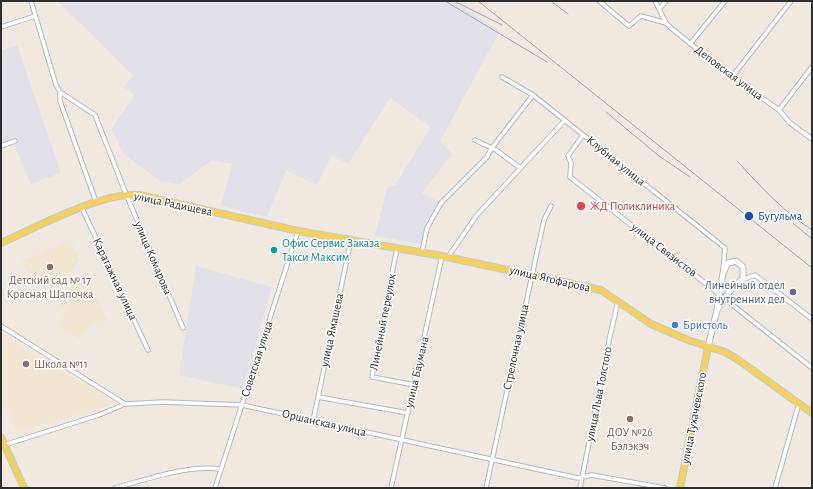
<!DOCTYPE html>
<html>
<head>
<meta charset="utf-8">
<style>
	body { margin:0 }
	#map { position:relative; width:813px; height:489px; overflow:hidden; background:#efe9e1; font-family:"Alegreya Sans",sans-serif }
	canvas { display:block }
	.frame { position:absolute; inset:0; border:2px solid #2e2e2e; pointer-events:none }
</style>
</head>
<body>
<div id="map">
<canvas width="813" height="489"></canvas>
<div class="frame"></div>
</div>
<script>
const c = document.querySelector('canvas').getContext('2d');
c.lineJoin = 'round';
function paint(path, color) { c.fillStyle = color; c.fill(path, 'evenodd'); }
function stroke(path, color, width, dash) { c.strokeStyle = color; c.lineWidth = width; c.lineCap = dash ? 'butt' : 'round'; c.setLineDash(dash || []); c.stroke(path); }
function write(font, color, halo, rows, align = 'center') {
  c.font = font + ' "Alegreya Sans",sans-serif'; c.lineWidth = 3; c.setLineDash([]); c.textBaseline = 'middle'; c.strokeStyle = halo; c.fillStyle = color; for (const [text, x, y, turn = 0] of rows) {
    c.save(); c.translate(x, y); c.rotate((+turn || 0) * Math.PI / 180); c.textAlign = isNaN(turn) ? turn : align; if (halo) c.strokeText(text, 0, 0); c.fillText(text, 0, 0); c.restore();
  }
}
const industrial = new Path2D(`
	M57 1H458L457 4 500 31 440 141 452 154 422 193 439 202 427 226 422 244 375 236 387 187 395 185 431 127 390 98 348 164 332 155 317 185 286 170 267 217 221 206 232 164 212 160 179 184 160 181 124 154 111 129 135 95 124 87 133 75Z
	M17 45 61 173 31 184 13 143 1 148V51Z
	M196 266 272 287 243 389 179 375Z`);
const education = new Path2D(`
	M71 241 80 261 76 263 65 287 27 272 22 260Z
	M86 275 107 320 90 325 80 339 58 325 67 310 60 306 78 279Z
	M1 334 117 403 17 432 1 394Z`);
const street = new Path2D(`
	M31 1 56 85 60 92 95 115 126 194 183 328
	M599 1 629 26 641 16 666 23
	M655 1 666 23 671 28 732 77 779 110 790 123 812 139
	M659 9 666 1
	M1 27 35 16
	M690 44 725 1
	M502 77 533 95 725 248 723 270
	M732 77 791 1
	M60 92V101L96 202
	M779 110 812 67
	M583 135 568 156 571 163 570 177 719 294
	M475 140 496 150 520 168
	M1 146 15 141
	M82 208 148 350
	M397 248 372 377 415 385
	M422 252 427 228 441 203 487 157 491 149 533 95
	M448 257 477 215 565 120
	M742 280 755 275 812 319
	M725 299 812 368
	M1 326 125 404 163 402 242 405 573 477 578 478 591 475 665 488
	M318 397 408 413
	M313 421 351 240
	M4 445 99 415 125 404
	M115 488C148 479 186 465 221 469
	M215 488 298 231
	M391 488 442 256
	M486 488 544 220 551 206
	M580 488 610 336 618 301
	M775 488 799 403`);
const secondary = new Path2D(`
	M708 347 717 310 723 273 728 263 736 261 743 267V278L729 292 717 310`);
const primary = new Path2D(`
	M1 243C37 227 101 192 139 195L298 231 442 256 601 290 651 324 688 340 725 352 737 359 812 413
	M1 437 24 488
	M680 488 708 347`);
const rail = new Path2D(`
	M445 1 547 62
	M454 1 502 25
	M478 1 812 268
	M551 1 568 14
	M606 112 659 156 690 177
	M738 162C761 187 784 212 812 230
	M794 224 812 239`);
const markers = [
	[581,206,5,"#e0444e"],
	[749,216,5,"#1a4fb4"],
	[274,250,4,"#0f9aa8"],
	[50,267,4,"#8d6e63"],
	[793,292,4,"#5c6f8a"],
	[675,325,4,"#3f7fe0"],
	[26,364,4,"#8d6e63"],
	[630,419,4,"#8d6e63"]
];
const streetNames = [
	["Деповская улица",729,73,37],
	["Клубная улица",616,161,39],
	["улица Радищева",173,204,12],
	["улица Связистов",664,250,38],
	["улица Комарова",153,258,67],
	["Каратажная улица",115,279,65],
	["улица Ягофарова",550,279,13],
	["Линейный переулок",383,322,-79],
	["улица Ямашева",332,330,-78],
	["Стрелочная улица",516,347,-78],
	["Советская улица",257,359,-72],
	["улица Баумана",417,372,-77],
	["улица Льва Толстого",599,394,-79],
	["улица Тухачевского",694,418,-79],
	["Оршанская улица",324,423,13]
];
const healthNames = [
	["ЖД Поликлиника",590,206]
];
const transitNames = [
	["Бугульма",758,216]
];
const cultureNames = [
	["Офис Сервис Заказа",282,243],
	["Такси Максим",282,257]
];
const educationNames = [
	["Детский сад № 17",50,280],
	["Красная Шапочка",50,294],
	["Школа №11",34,364,"left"],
	["ДОУ №26",630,432],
	["Бэлэкэч",630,446]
];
const serviceNames = [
	["Линейный отдел",785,285],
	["внутренних дел",785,299]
];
const shopNames = [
	["Бристоль",683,325]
];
paint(industrial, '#e3e1e8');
paint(education, '#f0e6d1');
stroke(street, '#b4b7c1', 5.5);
stroke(secondary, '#b4b7c1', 7);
stroke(primary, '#c9c9c9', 8);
stroke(street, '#fff', 3.5);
stroke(secondary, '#fff', 5);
stroke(primary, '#f2d163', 6);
stroke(rail, '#a3a6b8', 1);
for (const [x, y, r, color] of markers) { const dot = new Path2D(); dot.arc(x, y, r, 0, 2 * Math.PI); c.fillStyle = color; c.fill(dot); stroke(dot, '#fff', 1.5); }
write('12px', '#2e2e2e', '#fff', streetNames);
write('12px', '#be3a42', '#fff', healthNames, 'left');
write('12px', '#164399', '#fff', transitNames, 'left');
write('12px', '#0d838f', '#fff', cultureNames, 'left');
write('12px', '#785e54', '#fff', educationNames);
write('12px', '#4e5e75', '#fff', serviceNames, 'right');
write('12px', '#366cbe', '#fff', shopNames, 'left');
</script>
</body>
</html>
